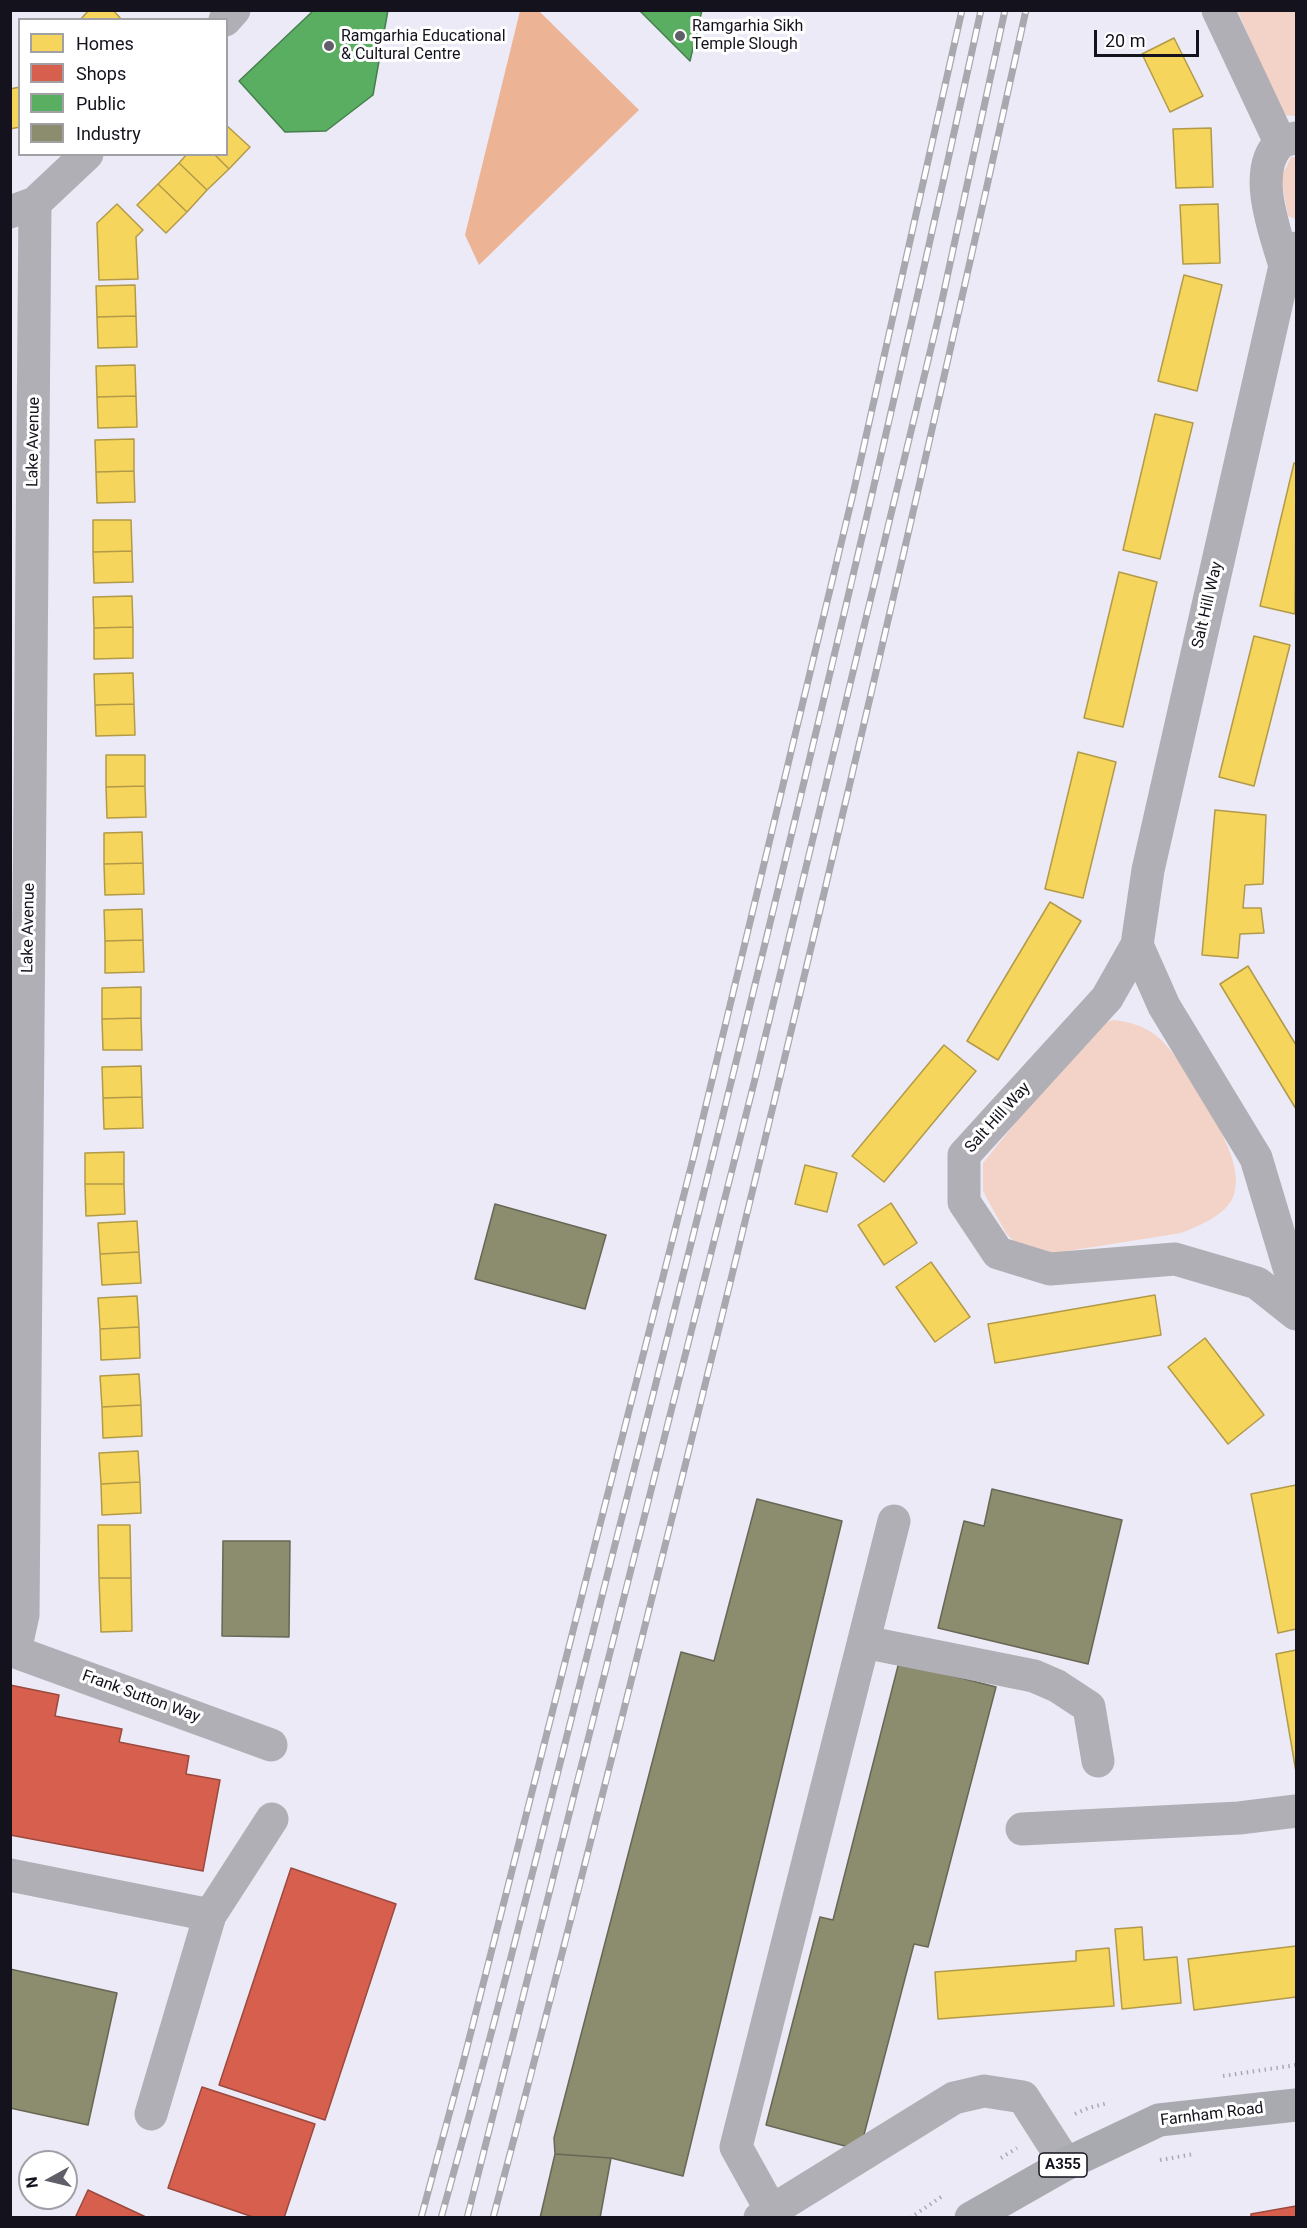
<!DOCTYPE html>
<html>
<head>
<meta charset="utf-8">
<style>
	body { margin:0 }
	#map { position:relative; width:1307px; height:2228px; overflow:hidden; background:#ebeaf6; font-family:Roboto,sans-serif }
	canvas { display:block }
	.frame { position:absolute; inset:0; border:12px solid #13121d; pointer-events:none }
	.legend { position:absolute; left:18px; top:18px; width:210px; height:138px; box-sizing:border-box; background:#fff; border:2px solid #a1a0a5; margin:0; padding:8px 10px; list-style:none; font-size:18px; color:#13121d }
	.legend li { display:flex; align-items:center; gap:12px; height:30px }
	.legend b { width:30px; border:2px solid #a1a0a5 }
	.north { position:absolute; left:18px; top:2150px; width:60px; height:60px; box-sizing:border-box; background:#fff; border:2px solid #a1a0a5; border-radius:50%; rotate:262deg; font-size:16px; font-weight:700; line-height:24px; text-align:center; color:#13121d }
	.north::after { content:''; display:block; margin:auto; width:21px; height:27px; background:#5f5e69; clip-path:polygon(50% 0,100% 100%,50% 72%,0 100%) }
	.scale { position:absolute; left:1094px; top:30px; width:105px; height:27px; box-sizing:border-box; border:3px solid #13121d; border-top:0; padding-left:8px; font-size:18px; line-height:21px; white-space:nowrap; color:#13121d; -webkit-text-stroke:4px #fff; paint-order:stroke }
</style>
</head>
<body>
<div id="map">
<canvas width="1307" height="2228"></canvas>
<div class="frame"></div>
<ul class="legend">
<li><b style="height:16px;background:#f6d55c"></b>Homes</li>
<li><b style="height:16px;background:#d6604d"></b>Shops</li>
<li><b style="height:16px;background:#5aae61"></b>Public</li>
<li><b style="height:16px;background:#8c8c6e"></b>Industry</li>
</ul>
<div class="north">N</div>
<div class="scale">20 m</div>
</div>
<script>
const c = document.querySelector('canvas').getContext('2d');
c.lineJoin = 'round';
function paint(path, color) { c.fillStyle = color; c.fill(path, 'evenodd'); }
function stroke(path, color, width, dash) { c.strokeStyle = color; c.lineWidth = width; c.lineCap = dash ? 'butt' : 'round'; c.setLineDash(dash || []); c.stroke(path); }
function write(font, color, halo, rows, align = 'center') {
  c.font = font + ' Roboto,sans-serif'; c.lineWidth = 6; c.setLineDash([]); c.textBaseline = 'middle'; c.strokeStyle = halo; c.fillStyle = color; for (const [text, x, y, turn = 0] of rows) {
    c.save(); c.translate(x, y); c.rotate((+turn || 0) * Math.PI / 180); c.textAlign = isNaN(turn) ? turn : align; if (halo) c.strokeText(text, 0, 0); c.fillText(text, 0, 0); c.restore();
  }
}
const green = new Path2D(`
	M1238 11H1296V116L1281 115Z
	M1291 157H1296V219L1288 216 1280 171 1285 170Z
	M1113 1020C1131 1022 1145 1026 1159 1038 1184 1061 1236 1145 1236 1179 1236 1183 1235 1192 1233 1197 1225 1216 1198 1226 1181 1233L1036 1256 1021 1249 1006 1233 991 1206 983 1191V1163L1079 1044 1098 1026Z`);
const water = new Path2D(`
	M520 11H539L639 110 479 265 465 235Z`);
const homes = new Path2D(`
	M89 10H113L122 20H80Z
	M1174 38 1203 96 1170 112 1142 54Z
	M20 87V127L10 129V89Z
	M226 125 250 147 229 169 214 154H226Z
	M1211 128 1213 187 1176 188 1173 129Z
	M187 154H214L229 169 207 190 179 163Z
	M179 163 207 190 187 212 158 184Z
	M158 184 187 212 166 233 137 205Z
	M117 204 143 230 136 237 138 279 99 280 97 223Z
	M1218 204 1220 263 1183 264 1180 205Z
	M1184 275 1222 285 1197 391 1158 381Z
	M135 285 136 316 97 317 96 286Z
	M136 316 137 347 98 348 97 317Z
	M135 365 136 396 97 397 96 366Z
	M136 396 137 427 98 428 97 397Z
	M1155 414 1193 423 1160 559 1123 550Z
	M134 439V471L96 472 95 440Z
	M1294 463 1296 464 1295 614 1260 606Z
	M134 471 135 502 97 503 96 472Z
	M93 520H131L132 551 93 552Z
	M132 551 133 582 94 583 93 552Z
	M1119 572 1157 582 1123 727 1084 718Z
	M132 596 133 627 94 628 93 597Z
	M133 627V658L94 659V628Z
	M1254 636 1290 645 1254 786 1219 777Z
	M133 673 134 704 95 705 94 674Z
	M134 704 135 735 96 736 95 705Z
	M1078 752 1116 762 1083 898 1045 889Z
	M106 755H145V786L106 787Z
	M145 786 146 817 107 818 106 787Z
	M1215 810 1266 815 1263 884 1245 885 1243 908H1261L1264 933 1240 934 1238 958 1202 955Z
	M142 832 143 863 104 864V833Z
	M143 863 144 894 105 895 104 864Z
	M1050 902 1081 921 998 1060 967 1041Z
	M142 909 143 940 105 941 104 910Z
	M143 940 144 972 105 973V941Z
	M1248 966 1296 1045V1109L1220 984Z
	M141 987V1018L102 1019V988Z
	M141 1018 142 1050H103L102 1019Z
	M944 1045 976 1071 884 1182 852 1156Z
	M141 1066 142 1097 103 1098 102 1067Z
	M142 1097 143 1128 104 1129 103 1098Z
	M124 1152V1184H85V1153Z
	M805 1165 837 1173 827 1212 795 1204Z
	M85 1184H124L125 1214 86 1216Z
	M891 1203 917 1243 884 1265 858 1225Z
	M137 1221 139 1252 100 1254 98 1223Z
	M139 1252 141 1283 102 1285 100 1254Z
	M931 1262 970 1317 935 1342 896 1287Z
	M1155 1295 1161 1335 995 1363 988 1324Z
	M137 1296 139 1327 100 1329 98 1298Z
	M139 1327 140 1358 101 1360 100 1329Z
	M1205 1338 1264 1415 1228 1444 1168 1367Z
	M139 1374 141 1405 102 1407 100 1376Z
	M141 1405 142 1436 103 1438 102 1407Z
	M138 1451 140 1482 101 1484 99 1453Z
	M140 1482 141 1513 102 1515 101 1484Z
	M1296 1485V1629L1278 1633 1251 1494Z
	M98 1525H130L131 1578H99Z
	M99 1578H131L132 1631 101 1632Z
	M1296 1650V1772L1276 1654Z
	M1142 1927 1144 1960 1177 1957 1181 2003 1122 2009 1115 1929Z
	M1296 1946V1997L1194 2010 1188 1959Z
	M1109 1948 1114 2006 938 2019 935 1972 1076 1961V1951Z`);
const shops = new Path2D(`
	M10 1685 59 1695 55 1716 122 1729 119 1742 189 1756 186 1774 220 1780 203 1871 10 1835Z
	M291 1868 396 1904 325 2120 219 2085Z
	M202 2087 315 2124 284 2218H256L168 2188Z
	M88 2190 148 2218H75Z
	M1296 2206V2218H1251V2214Z`);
const public = new Path2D(`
	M314 10H388L373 95 326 131 285 132 239 81Z
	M639 10H702L690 61Z`);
const industry = new Path2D(`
	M495 1204 606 1235 585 1309 475 1279Z
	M992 1489 1122 1520 1088 1664 938 1628 964 1521 984 1526Z
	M757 1499 842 1521 683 2176 611 2158 555 2154 554 2138 681 1652 714 1661Z
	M223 1541H290L289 1637 222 1636Z
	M899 1662 996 1687 928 1947 914 1944 860 2150 766 2125 820 1917 833 1920Z
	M10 1969 117 1993 88 2125 10 2108Z
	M555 2154 611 2158 600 2218H540Z`);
const path = new Path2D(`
	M1223 2076 1296 2065
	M1075 2114 1088 2108 1108 2103
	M1001 2158 1017 2148
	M1160 2160 1194 2154
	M910 2218 944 2195`);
const minor = new Path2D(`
	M1218 10 1280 142
	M225 20 234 10
	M10 212 35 203 87 154
	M1296 248 1285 266 1148 870 1137 945 1164 1006 1256 1158 1296 1291
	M1285 266C1276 234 1251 172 1279 144 1283 140 1291 139 1296 138
	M1137 945 1107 998 964 1155V1202L998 1253 1050 1269 1175 1259 1257 1283 1296 1314
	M864 1642 1034 1676 1057 1686 1089 1707 1098 1761
	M10 1650 271 1745
	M15 1651 23 1615 35 203
	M1022 1829 1239 1818 1296 1811
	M10 1875 210 1915 151 2114
	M210 1915 272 1819
	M771 2210 736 2147 894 1521
	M760 2218 954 2098 984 2091 1023 2097 1066 2164`);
const major = new Path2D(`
	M971 2218 1066 2164 1159 2120 1296 2105`);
const rail = new Path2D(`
	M421 2218 463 2063 694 1155 853 494 962 10
	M441 2218C506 1987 562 1753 621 1521 749 1019 871 516 981 10
	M467 2218 755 1079 938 319 1005 10
	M493 2218C560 1968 622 1717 685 1466 805 982 919 497 1026 10`);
const markers = [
	[680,36,6,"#5f5e69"],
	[329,46,6,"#5f5e69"]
];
const shields = [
	[1063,2165,48]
];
const shieldNames = [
	["A355",1063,2165]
];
const poiNames = [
	["Ramgarhia Sikh",692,27],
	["Temple Slough",692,45],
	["Ramgarhia Educational",341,37],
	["& Cultural Centre",341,55]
];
const streetNames = [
	["Lake Avenue",34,442,-89],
	["Salt Hill Way",1208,605,-77],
	["Lake Avenue",29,928,-89],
	["Salt Hill Way",998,1118,-48],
	["Frank Sutton Way",141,1697,20],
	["Farnham Road",1212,2115,-7]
];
paint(green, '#f3d3c7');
paint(water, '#edb395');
paint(homes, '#f6d55c');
stroke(homes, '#b29a49', 1.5);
paint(shops, '#d6604d');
stroke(shops, '#9c493f', 1.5);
paint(public, '#5aae61');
stroke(public, '#457f4d', 1.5);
paint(industry, '#8c8c6e');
stroke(industry, '#686756', 1.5);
stroke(path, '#aaa9af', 4, [1.5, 4.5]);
stroke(minor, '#b0afb5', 33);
stroke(major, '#a9a9b0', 33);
stroke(rail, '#a8a8af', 7);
stroke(rail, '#fff', 4.5, [14]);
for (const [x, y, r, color] of markers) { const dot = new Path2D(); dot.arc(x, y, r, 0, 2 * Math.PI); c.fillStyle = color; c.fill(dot); stroke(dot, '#fff', 2); }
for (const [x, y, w] of shields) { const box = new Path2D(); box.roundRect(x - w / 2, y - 12, w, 24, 4.5); c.fillStyle = '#fff'; c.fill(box); stroke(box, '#13121d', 1.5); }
write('bold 15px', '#13121d', null, shieldNames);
write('16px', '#13121d', '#fff', poiNames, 'left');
write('16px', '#13121d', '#fff', streetNames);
</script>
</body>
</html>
